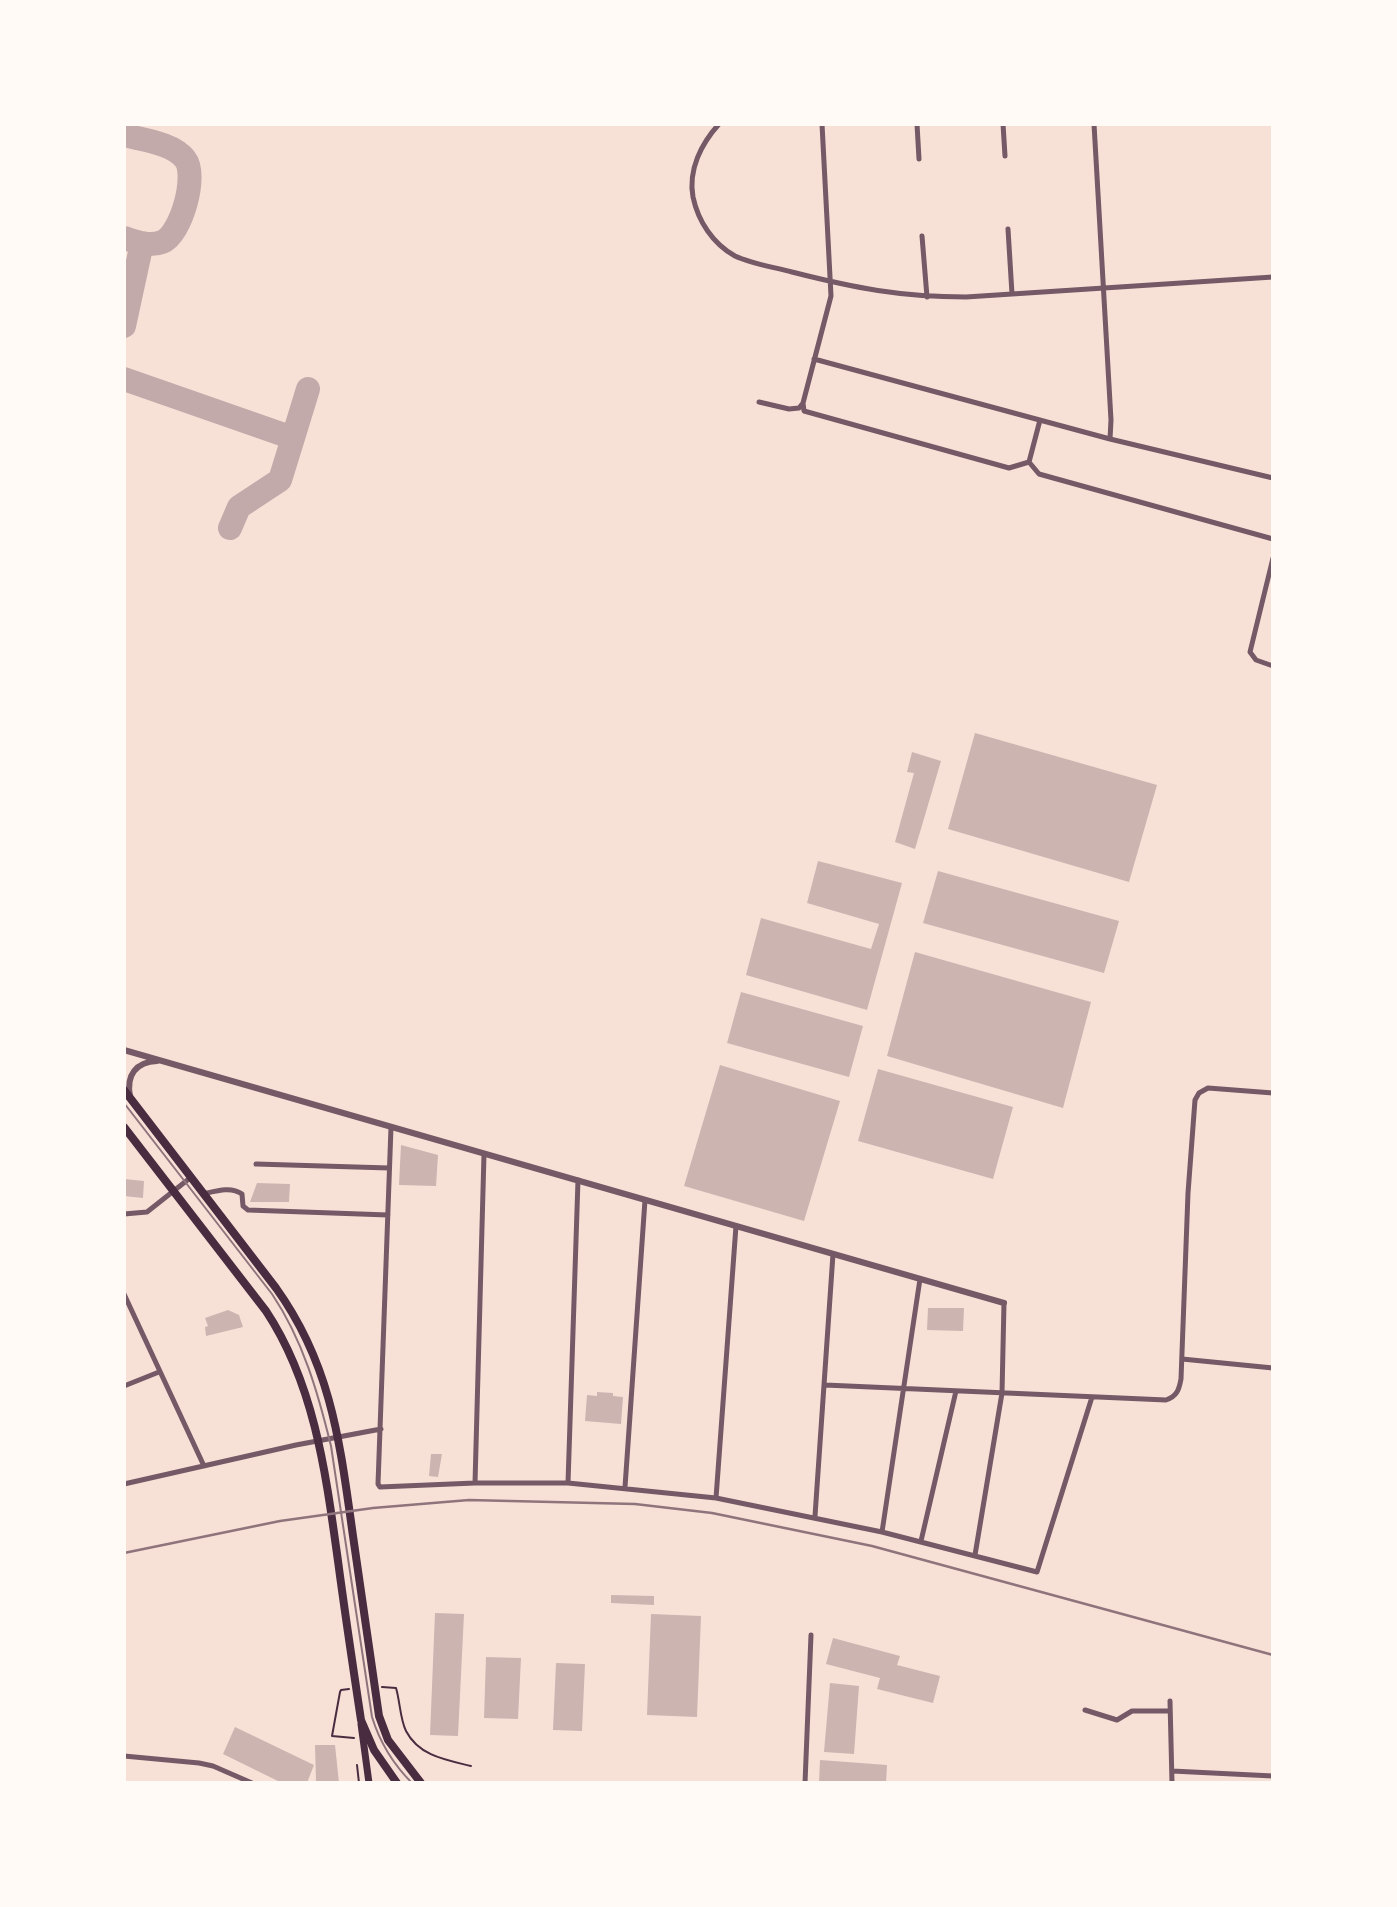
<!DOCTYPE html>
<html>
<head>
<meta charset="utf-8">
<style>
	body { margin:0 }
	#map { position:relative; width:1397px; height:1907px; overflow:hidden; background:#f7e1d7; font-family:"Roboto Serif",serif }
	canvas { display:block }
	.frame { position:absolute; inset:0; border:126px solid #fffaf5; pointer-events:none }
</style>
</head>
<body>
<div id="map">
<canvas width="1397" height="1907"></canvas>
<div class="frame"></div>
</div>
<script>
const c = document.querySelector('canvas').getContext('2d');
c.lineJoin = 'round';
function stroke(path, color, width, dash) { c.strokeStyle = color; c.lineWidth = width; c.lineCap = dash ? 'butt' : 'round'; c.setLineDash(dash || []); c.stroke(path); }
function paint(path, color) { c.fillStyle = color; c.fill(path, 'evenodd'); }
const taxiway = new Path2D(`
	M124 135C143 140 173 143 185 159 198 175 181 235 162 242 149 247 137 242 124 238
	M124 326 142 243
	M124 379 293 438 308 389
	M230 528 239 507 280 480 293 438`);
const building = new Path2D(`
	M975 733 1157 785 1129 882 948 829Z
	M912 752 941 761 915 849 895 842 914 773 907 772Z
	M818 861 902 883 867 1010 746 975 761 918 871 949 879 924 807 903Z
	M938 871 1119 921 1104 973 923 923Z
	M915 952 1091 1002 1063 1108 887 1056Z
	M741 992 863 1026 849 1077 727 1043Z
	M720 1065 840 1101 804 1221 684 1186Z
	M878 1069 1013 1107 993 1179 858 1141Z
	M401 1145 438 1155 436 1186 399 1185Z
	M124 1179 144 1181 143 1198 124 1196Z
	M257 1183 290 1184 289 1202H250Z
	M928 1308H964L963 1331 927 1330Z
	M228 1310 239 1315 243 1327 206 1336 205 1327 208 1326 205 1318Z
	M597 1392 613 1393V1396L623 1397 621 1424 585 1421 587 1395 597 1396Z
	M431 1454H442L438 1477 429 1476Z
	M611 1595 654 1596V1605L611 1603Z
	M435 1613 464 1614 458 1736 430 1735Z
	M651 1614 701 1616 697 1717 647 1715Z
	M833 1638 900 1656 897 1665 940 1676 933 1703 877 1689 880 1678 826 1664Z
	M486 1657 521 1658 518 1719 484 1718Z
	M556 1663 585 1664 582 1731 553 1730Z
	M830 1683 859 1686 854 1754 824 1752Z
	M235 1727 314 1765 307 1783H282L223 1754Z
	M315 1745H335L339 1783H316Z
	M820 1760 887 1765 886 1783H819Z`);
const path = new Path2D(`
	M382 1687 396 1688C400 1701 400 1719 406 1731 419 1756 446 1760 471 1766
	M349 1689 341 1690 340 1692 332 1736 354 1738
	M357 1765 359 1783`);
const minor = new Path2D(`
	M719 124C701 144 688 170 693 197 698 221 713 244 735 256 752 264 774 267 792 272 855 288 900 297 966 297L1273 277
	M917 124 919 159
	M1003 124 1005 156
	M1094 124 1111 420 1110 439
	M1008 229 1012 294
	M922 236 927 297
	M814 359 1110 439 1273 478
	M759 402 789 409 799 408 803 403 831 296 822 124
	M803 403 804 411 1009 468 1029 462 1040 420
	M1029 462 1039 474 1273 539
	M1273 558 1250 652 1256 660 1273 666
	M391 1127 378 1484 380 1487 475 1483H568L716 1498 882 1532 1037 1572 1092 1397
	M256 1164 389 1168
	M203 1194C216 1191 231 1186 242 1194L243 1206 248 1210 388 1215
	M124 1214 147 1212 190 1178
	M124 1294 204 1466
	M1182 1359 1273 1368
	M825 1385 1166 1400C1177 1396 1179 1390 1181 1379L1188 1193 1195 1100 1199 1093 1208 1088 1273 1093
	M124 1386 159 1372
	M475 1483 484 1154
	M568 1483 578 1180
	M124 1484 296 1445 381 1429
	M625 1487 645 1200
	M716 1498 736 1226
	M815 1516 833 1254
	M882 1532 920 1279
	M921 1541 956 1391
	M975 1555 1002 1393 1004 1303
	M1170 1701 1172 1783
	M1085 1710 1117 1720 1132 1711H1170
	M124 1756 199 1763 213 1766 252 1783
	M1172 1771 1273 1776
	M805 1783 811 1635`);
const tertiary = new Path2D(`
	M124 1050 1004 1303
	M130 1096C126 1075 136 1062 157 1061`);
const secondary = new Path2D(`
	M361 1724 369 1783`);
const primary = new Path2D(`
	M124 1090 276 1288C332 1366 340 1444 353 1536 362 1596 370 1656 379 1716L388 1740 421 1783
	M124 1127 266 1311C315 1385 326 1475 338 1561 345 1614 353 1667 361 1720L374 1750 397 1783`);
const tram = new Path2D(`
	M124 1103 272 1294C303 1340 318 1393 331 1446L372 1717C380 1743 393 1764 412 1783`);
const rail = new Path2D(`
	M124 1553 280 1521 373 1508 469 1500 635 1504 712 1513 872 1546 1273 1655`);
stroke(taxiway, '#c3aaaa', 24);
paint(building, '#ccb4b1');
stroke(path, '#4a2c40', 2);
stroke(minor, '#755966', 5);
stroke(tertiary, '#755966', 6);
stroke(secondary, '#4a2c40', 7);
stroke(primary, '#4a2c40', 8);
stroke(tram, '#8f747c', 2);
stroke(rail, '#8f747c', 2.5);
</script>
</body>
</html>
